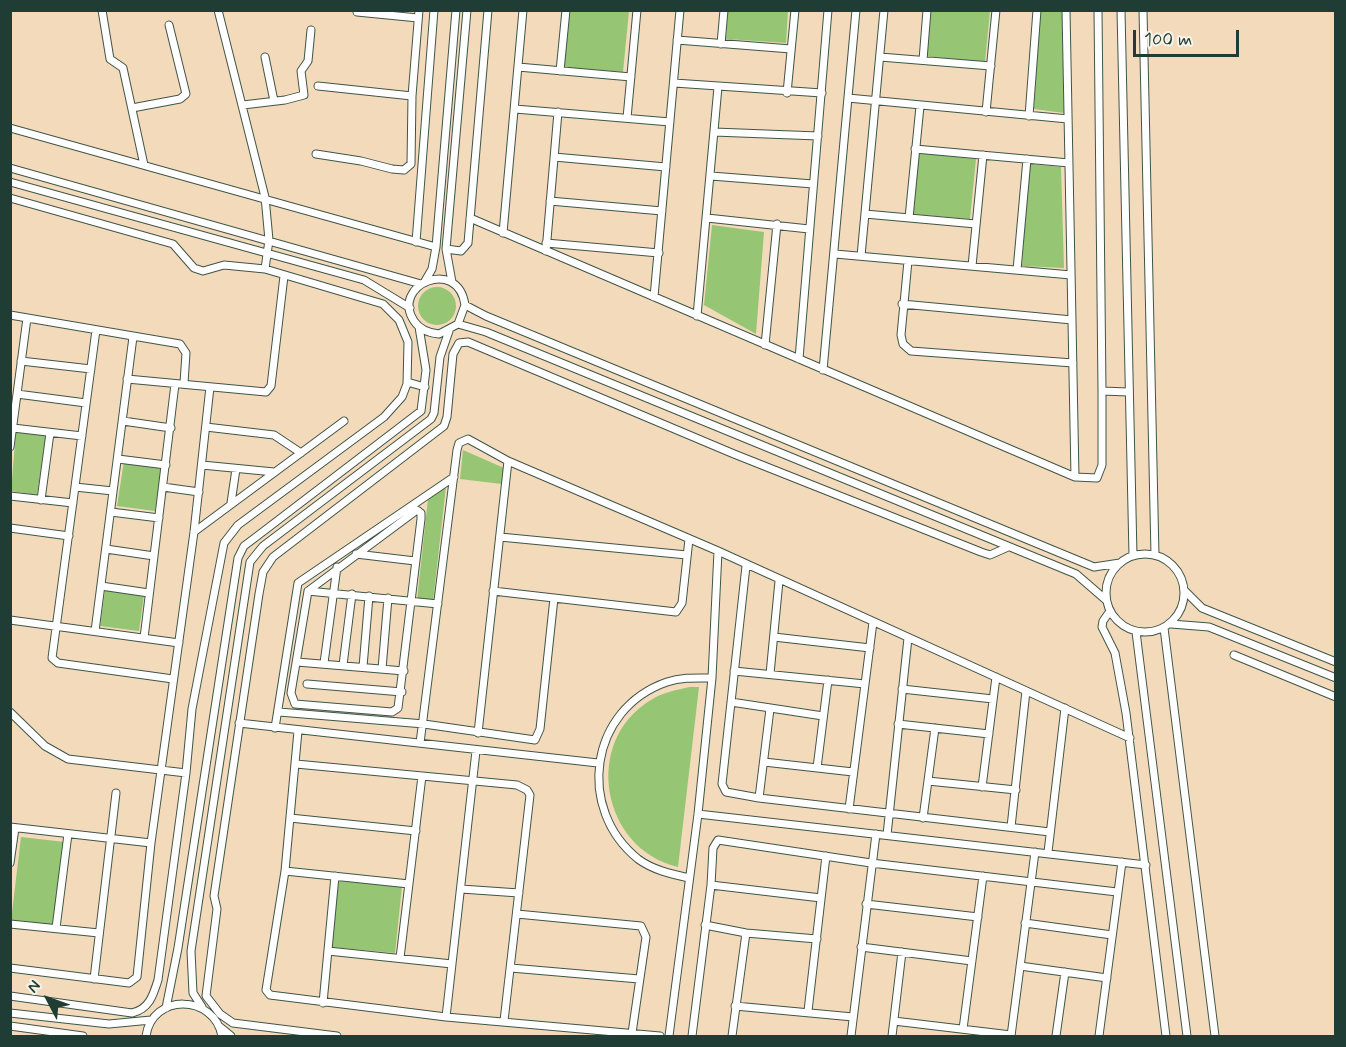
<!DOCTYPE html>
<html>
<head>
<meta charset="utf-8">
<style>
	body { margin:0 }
	#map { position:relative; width:1346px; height:1047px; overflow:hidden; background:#f3daba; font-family:Mynerve,sans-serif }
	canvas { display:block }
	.frame { position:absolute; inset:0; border:12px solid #1f3d34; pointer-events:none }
	.north { position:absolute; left:18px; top:969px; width:60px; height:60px; -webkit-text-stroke:4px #f7f3e8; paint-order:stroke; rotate:311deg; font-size:16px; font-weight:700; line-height:24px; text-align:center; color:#1f3d34 }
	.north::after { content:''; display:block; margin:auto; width:21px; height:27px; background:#1f3d34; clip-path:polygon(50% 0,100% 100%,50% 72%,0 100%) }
	.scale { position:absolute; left:1133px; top:30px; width:106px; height:27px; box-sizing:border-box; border:3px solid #1f3d34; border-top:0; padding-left:8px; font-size:18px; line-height:21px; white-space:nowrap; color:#1f3d34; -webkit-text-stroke:4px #f7f3e8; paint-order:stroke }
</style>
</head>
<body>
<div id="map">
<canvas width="1346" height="1047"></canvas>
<div class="frame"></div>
<div class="north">N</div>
<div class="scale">100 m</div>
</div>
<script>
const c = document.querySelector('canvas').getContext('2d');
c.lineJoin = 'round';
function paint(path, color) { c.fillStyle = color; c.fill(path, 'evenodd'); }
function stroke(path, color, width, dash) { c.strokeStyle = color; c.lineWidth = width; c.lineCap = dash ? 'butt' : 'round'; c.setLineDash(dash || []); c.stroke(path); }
const green = new Path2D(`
	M570 11H629L623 72 564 67Z
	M728 11H788L786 43 726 39Z
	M931 11H990L985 62 926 56Z
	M1040 11H1062L1064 113 1034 109Z
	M918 153 976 159 970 219 913 214Z
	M1029 164 1061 167 1064 268 1022 266Z
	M712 225 764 232 756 334 704 305Z
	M418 306a19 19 0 1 1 38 0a19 19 0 1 1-38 0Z
	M16 431 46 435 37 495 11 491Z
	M463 450 504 468 502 484 460 479Z
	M124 461 162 466 155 511 117 506Z
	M446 486 433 602 417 600 428 499Z
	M105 590 144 595 139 631 100 626Z
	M690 687H699L678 867C601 849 582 741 651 700 663 692 677 690 690 687Z
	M21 837 65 842 54 926 11 921Z
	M338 881 402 886 395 953 331 947Z`);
const minor = new Path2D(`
	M102 10 110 59 123 68 144 165
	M218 10 265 197 269 240 265 269
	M1066 10 1075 477
	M1121 10 1133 556
	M1143 10 1155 555
	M357 12 418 18
	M677 40 791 49
	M721 44 724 10
	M265 57 274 101
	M880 57 991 66
	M923 60 927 10
	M518 67 631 77
	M560 71 566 10
	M674 83 822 93
	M318 86 412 96
	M787 93 795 10
	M848 98 1068 119
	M243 105 285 100 304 95 301 71 308 61 311 30
	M132 108 180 99 186 94 169 25
	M515 109 670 122
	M986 112 996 10
	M1029 116 1037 10
	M627 118 637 10
	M10 128 436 247
	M714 132 818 136
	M915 149 1069 163
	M316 154 361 161 392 169 404 170 411 164 412 96 419 10
	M554 157 666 167
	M10 168 421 284
	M711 176 813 184
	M10 182 364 280 410 308
	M10 198 173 244 194 268 203 271 224 265 265 269 383 304 399 320 408 342 407 384 402 397 384 417 238 525 224 543 192 709 186 773 158 980C153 996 149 1009 132 1013L10 996
	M550 201 662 211
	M865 214 976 224
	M470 218 1075 477 1097 478 1102 465V391L1098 10
	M707 218 809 229
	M909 218 920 106
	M503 233 523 10
	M416 242 434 10
	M546 243 659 253
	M446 249 461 251 468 243 488 10
	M546 251 558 112
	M835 254 1071 275
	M861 256 884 10
	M908 261 901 335 903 344 911 351 1073 363
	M972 266 983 155
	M1017 270 1027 159
	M425 281 432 269 436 247 456 10
	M452 282 446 249 467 10
	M654 297 680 10
	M902 304 1072 320
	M465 305 458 324 439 334C429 333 420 330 414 321 390 285 458 256 465 305L486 316 1094 567 1120 563
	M10 315 180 344 186 353 184 383
	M697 316 718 87
	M458 324 486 332 1076 574 1106 600
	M96 330 52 658 58 663 173 679
	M765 345 777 224
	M799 359 828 10
	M21 361 91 369
	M823 370 856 10
	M127 379 266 392 271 386 284 276
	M407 382 425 387
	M1102 391 1128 392
	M17 394 86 403
	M123 421 171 428
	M206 427 274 435 301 453
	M13 428 82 436
	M10 447 27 318
	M118 459 166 465
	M202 465 274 472
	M75 487 113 491
	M163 487 199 492
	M10 496 73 503
	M41 500 50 433
	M231 503 236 469
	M417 510 421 513V519L398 708 392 712 295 704 291 693 308 591Z
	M111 512 159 518
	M10 528 69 536
	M194 532 344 421
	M500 537 687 555
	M106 549 154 556
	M1106 593a39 39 0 1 1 78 0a39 39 0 1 1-78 0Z
	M356 554 415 561
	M746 566 722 784 726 792 759 798 1050 832
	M101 586 149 593
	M308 591 438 604
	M493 591 676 612 682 603 689 539
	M1185 591 1202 608 1336 662
	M1110 611 1103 621 1102 627 1115 653 1126 713 1166 1036
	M10 620 179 643
	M1171 624 1209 627 1336 678
	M1164 628 1215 1036
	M95 631 133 337
	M1136 632 1187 1036
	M774 637 870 648
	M144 638 175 384
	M1234 655 1336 697
	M297 662 404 671
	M324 663 337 567
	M343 665 352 594
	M363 667 369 596
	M382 669 388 598
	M734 671 865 684
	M770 674 779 581
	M307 684 402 692
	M902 689 993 699
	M731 702 823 716
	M10 712 45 746 68 759 186 773
	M279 712 424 724 535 740 540 729 554 598
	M239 723 598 763
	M898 724 989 734
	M275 728 298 583 454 477
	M298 731 285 871 266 990 270 995 446 1017 660 1036
	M478 733 508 461
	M420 743 457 450 459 443 468 439 508 461 718 551 1130 738
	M764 762 853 772
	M296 764 517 785 527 790 530 795 504 1021
	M817 768 828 680
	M928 781 1016 790
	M982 787 996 677
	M759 798 770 709
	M849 809 873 622
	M698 814 1146 865
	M290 818 416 831
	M923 818 935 728
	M10 827 151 843
	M1011 827 1026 691
	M887 835 908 638
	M1048 852 1065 708
	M10 863 15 828
	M285 871 409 884
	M689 878C671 874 653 870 638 859 576 809 589 709 667 682 682 677 697 678 712 678
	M711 885 821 898
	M461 889 519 893
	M866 904 978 917
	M517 914 641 926 646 937 632 1033
	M1025 923 1112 935
	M10 924 99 933
	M705 925 746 933 817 939
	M56 928 68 834
	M861 947 972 961
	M328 951 452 964
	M400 958 422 776
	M1020 966 1107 978
	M10 968 129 983 137 977 151 843 194 532 210 387
	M511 968 639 979
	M94 979 116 793
	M323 1003 335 876
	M735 1006 853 1017
	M202 1007 193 993 191 951 250 562 263 546 431 419 434 413 440 357 449 331
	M166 1008 178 948 238 558 244 546 256 537 421 411 426 370 419 327
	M808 1011 826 856
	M10 1013 109 1024 151 1020
	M446 1017 476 751
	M894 1021 1011 1035
	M10 1026 83 1036
	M220 1027 231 1036
	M963 1029 983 876
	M146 1036C152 993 214 994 222 1036
	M337 1036 233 1023 220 1014 206 996 217 909 214 896 259 594 263 572 273 557 444 426 447 417 453 354 459 343 468 342 734 454 981 552 990 555 1008 547
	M669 1036 698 814 712 678 718 551
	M692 1036 711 885 713 848 718 840 871 863 1117 892
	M732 1036 746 933
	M851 1036 876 834
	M892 1036 902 952
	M1011 1036 1035 852
	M1056 1036 1065 972
	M1099 1036 1122 862`);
paint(green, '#96c574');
stroke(minor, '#3f5548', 9);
stroke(minor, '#fff', 7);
</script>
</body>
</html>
